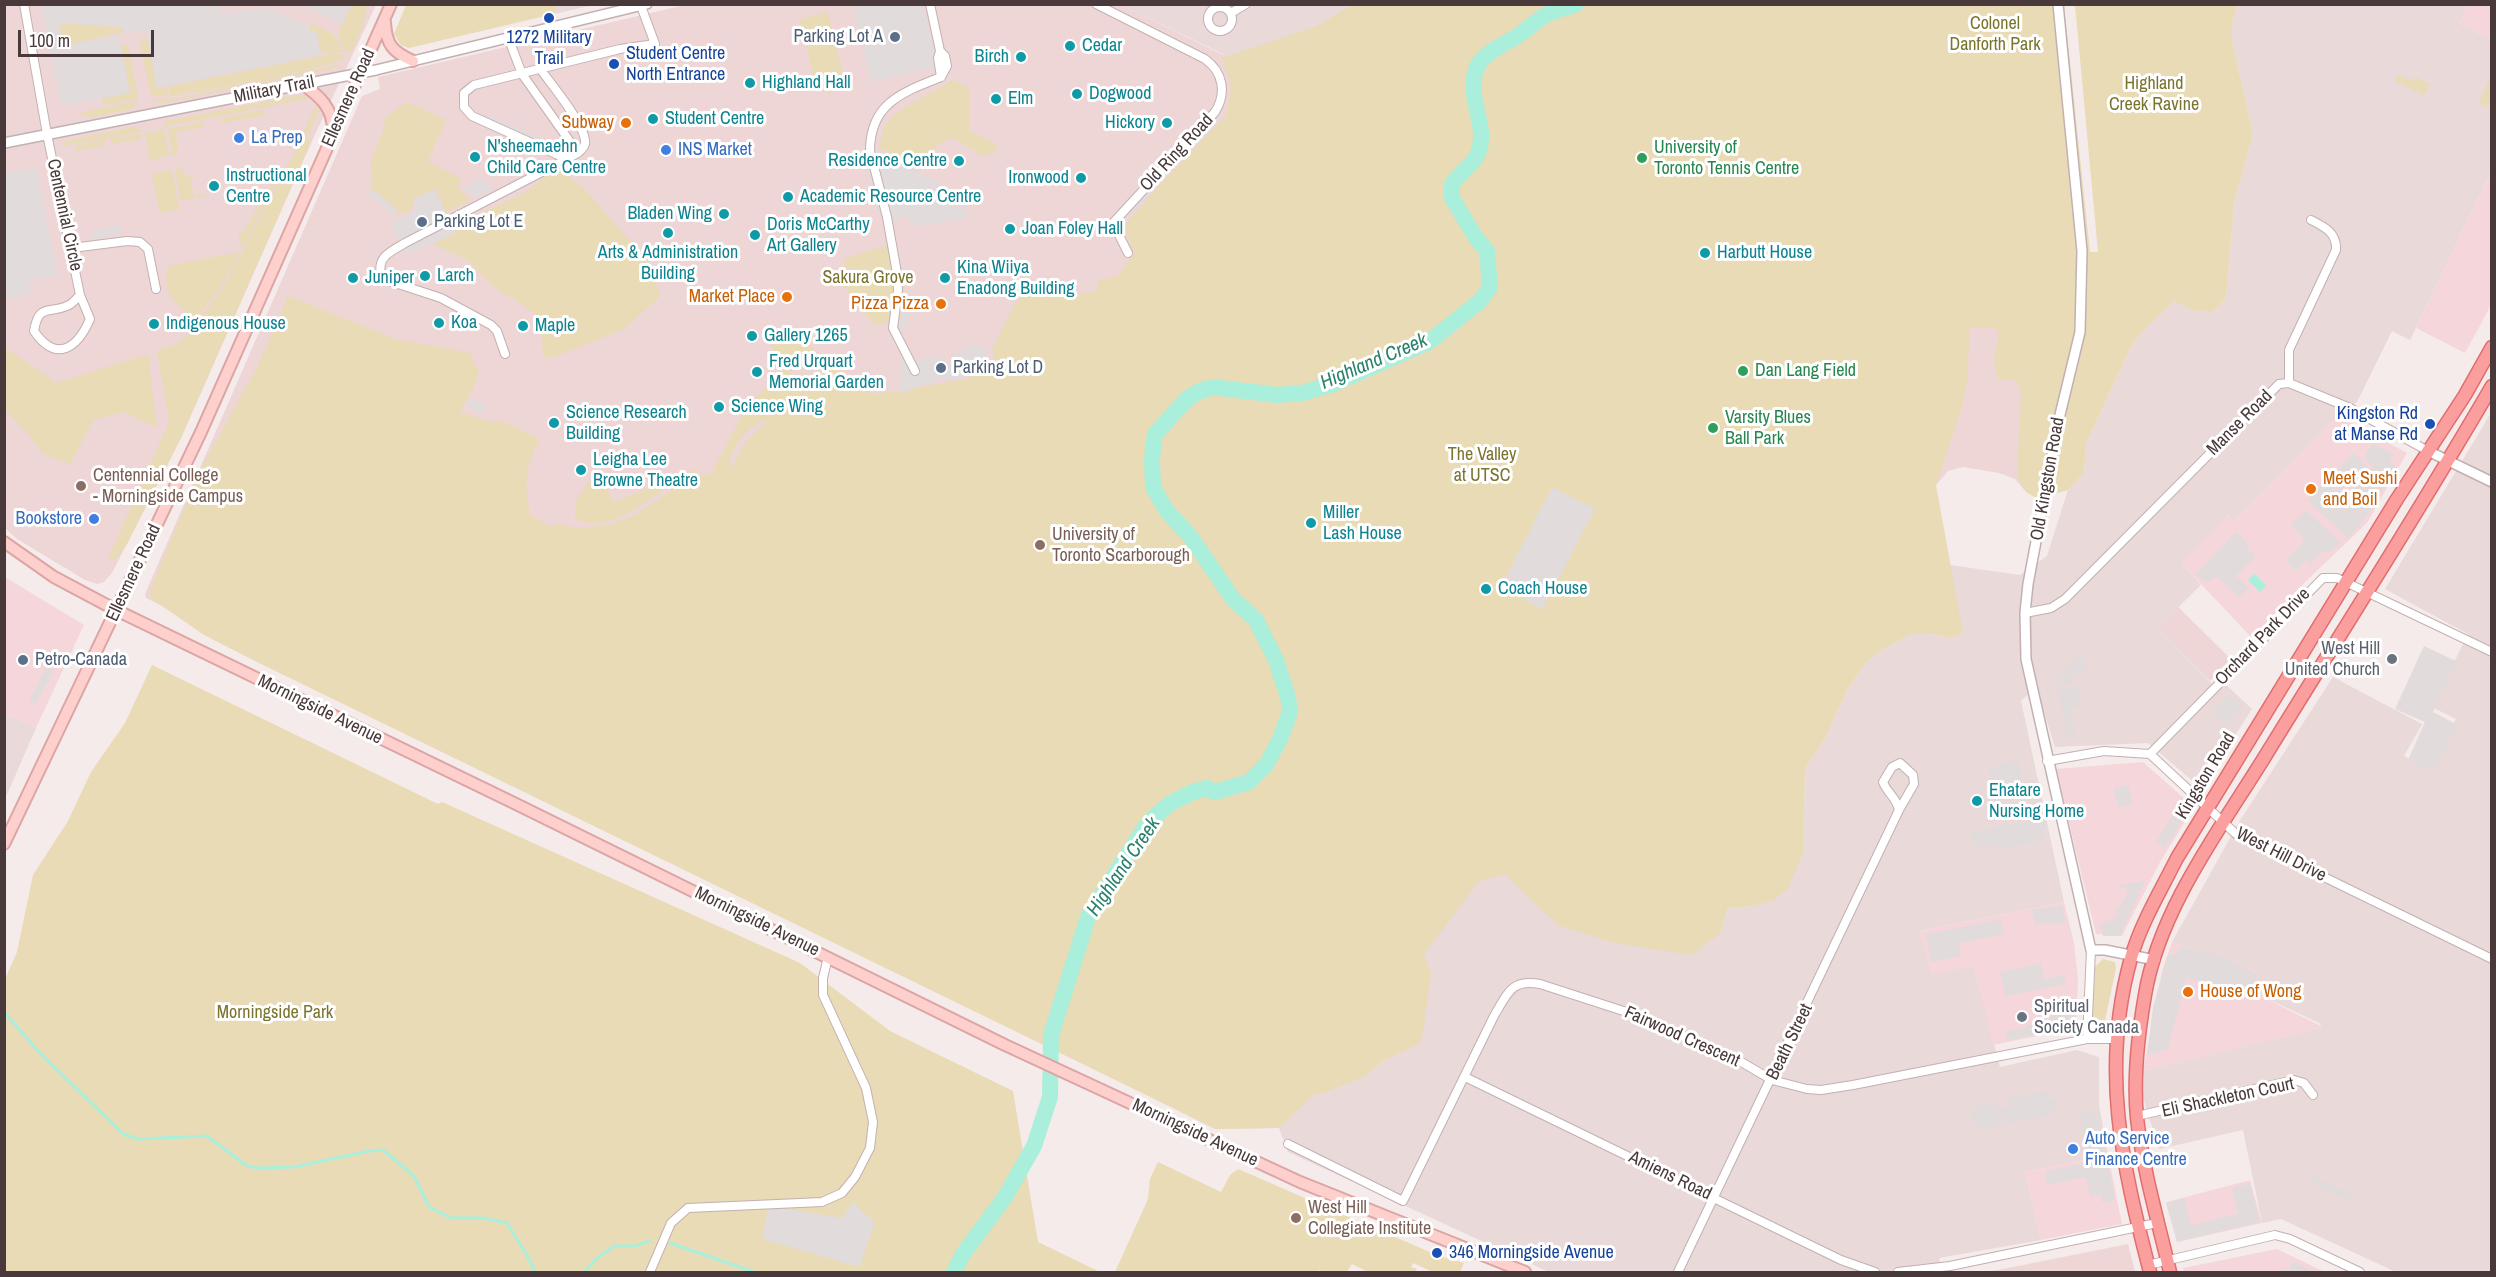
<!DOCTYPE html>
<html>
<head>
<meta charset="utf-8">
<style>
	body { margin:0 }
	#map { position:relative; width:2496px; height:1277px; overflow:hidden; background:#f5ebeb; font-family:"Archivo Narrow",sans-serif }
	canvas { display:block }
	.frame { position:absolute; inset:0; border:6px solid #49393a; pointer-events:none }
	.scale { position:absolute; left:18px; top:30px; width:136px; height:27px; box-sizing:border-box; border:3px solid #49393a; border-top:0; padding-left:8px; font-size:18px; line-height:21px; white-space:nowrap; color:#49393a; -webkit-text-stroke:4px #fff; paint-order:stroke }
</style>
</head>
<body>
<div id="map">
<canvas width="2496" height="1277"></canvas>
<div class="frame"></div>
<div class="scale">100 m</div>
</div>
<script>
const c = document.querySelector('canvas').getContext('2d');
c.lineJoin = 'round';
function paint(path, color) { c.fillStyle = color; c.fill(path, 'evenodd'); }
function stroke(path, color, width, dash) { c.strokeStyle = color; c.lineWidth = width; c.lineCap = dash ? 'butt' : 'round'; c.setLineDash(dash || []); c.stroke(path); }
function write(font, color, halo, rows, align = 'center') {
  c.font = font + ' "Archivo Narrow",sans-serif'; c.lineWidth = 6; c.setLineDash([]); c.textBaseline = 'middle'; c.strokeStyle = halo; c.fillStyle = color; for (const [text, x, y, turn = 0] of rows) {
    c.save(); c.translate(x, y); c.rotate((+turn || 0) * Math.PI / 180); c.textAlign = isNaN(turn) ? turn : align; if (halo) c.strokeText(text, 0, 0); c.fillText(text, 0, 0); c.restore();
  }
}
const residential = new Path2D(`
	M558 5H593L554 14Z
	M1122 5H1370L1274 96 1221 53Z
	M2238 5H2468L2459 23 2491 40V75L2480 103 2491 108V172L2410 340 2392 331 2357 402 2338 416 2234 522 2228 515 2182 564 2201 585 2157 628 2217 689 2223 682 2252 709 2201 788 2148 743 2055 747 2036 687 2021 701 2064 902 1919 931 1954 968 1974 966 2000 1067 2077 1050 2099 1057V1105L2108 1155 2025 1172 2041 1240 1939 1258 1942 1272H1549L1288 1152 1279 1128 1325 1084 1365 1076 1383 1061 1418 1043 1416 932 1488 859 1720 933 1728 908 1752 906 1803 853 1805 769 1826 737 1847 690 1865 664 1877 653 1911 634H1931L1952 638 1962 633 1950 565 2020 575 2047 556 2068 490 2084 473 2086 444 2131 346 2143 331 2174 301 2212 313 2226 298 2234 203 2253 134 2232 40V24Z
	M2491 413V1272H2396L2281 1219 2262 1223 2243 1130 2159 1149 2141 1091 2143 1071 2322 1027 2319 1023 2251 991 2259 972 2172 942 2239 822 2333 677 2422 724 2404 756 2432 769 2456 719 2432 707 2468 634 2385 589Z
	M5 714 36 728 5 799Z`);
const commercial = new Path2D(`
	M2468 5H2491V40L2459 23Z
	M2491 172V305L2465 353 2416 328Z
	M2338 416 2407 453 2367 523 2300 587 2252 638 2181 563 2228 515 2235 521Z
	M5 577 84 625 36 728 5 714Z
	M2143 762 2194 807 2160 862 2122 936 2096 934 2056 769Z
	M2064 902 2074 943 2078 979 2076 1028 1993 1045 1974 966 1931 974 1919 931Z
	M2172 942 2260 972 2251 991 2323 1027 2143 1071 2162 971Z
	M2108 1155 2122 1224 2041 1240 2025 1172Z
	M2250 1180 2262 1223 2177 1242 2167 1202Z
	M2277 1249 2325 1272H2184L2183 1268Z`);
const education = new Path2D(`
	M689 4 1122 5 1284 85 1372 4 2050 62 2026 492 2015 479 1999 473 1963 467 1948 471 1936 485 1898 591 1520 869 1479 881 1325 1084 1279 1128 1215 1129 146 598 145 594 362 96 380 89 378 77Z
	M5 5H376L312 141 181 438 112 573 104 582 97 584 85 580 17 539 5 528Z
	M2178 607 2231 659 2210 681 2157 628Z
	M2128 1244 2135 1272H1988Z`);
const green = new Path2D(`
	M352 5H367C365 21 360 36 352 50L347 52 337 39 340 35V27Z
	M406 5V4L558 5 554 14 409 48 401 45 394 34Z
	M1352 5H2064L2090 252H2098L2075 5H2238L2232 24V40L2253 134 2234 203 2226 298 2212 313 2199 309 2198 312 2174 301 2143 331 2131 346 2086 444 2084 473 2068 490 2038 499 2026 492 2017 475 2021 393 2016 380 1998 379 1994 363 1999 333 1994 328H1970L1967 380 1962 407 1936 485 1963 633 1952 638 1931 634H1911L1877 653 1865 664 1847 690 1826 737 1805 769 1803 853 1788 888 1774 900 1752 906 1728 908 1720 933 1692 955 1614 943 1558 925 1504 874 1479 881 1424 954 1431 975 1423 1032 1418 1044 1383 1061 1366 1076 1324 1093 1315 1094 1279 1128 1216 1129 257 662 204 635 152 599 150 591 201 468 258 366 288 296 395 339 470 353 479 372 472 391 460 412 494 423 500 420 540 439C523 471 525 481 530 515L552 527 557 524 577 528 610 525 638 513 681 484 712 472 744 411 776 376 782 373 786 364 791 371 790 376C794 386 805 394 816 390L805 387 799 380 802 374 828 376 859 391 877 394 967 379 982 369 996 357 991 351 1017 301 1034 289 1064 286 1067 297 1097 291V281L1118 276 1135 252 1123 227 1164 180 1226 116 1231 84 1222 58 1317 26ZM770 419 746 442 730 471C727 447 749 424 770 419Z
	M828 12 844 81 838 90 829 93 820 90 815 83 800 19Z
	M62 23 121 27 124 32 66 45 59 26Z
	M311 23 317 26V30L319 26 324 29 325 34 327 30 331 32 343 52 321 53 316 31H310Z
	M147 37 157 88 166 86 168 96H151L140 46 143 38Z
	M121 44 128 46 129 50 138 99 103 105 102 98 130 93Z
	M331 54 345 55V57C336 68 193 93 170 96L169 86Z
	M337 65 341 67 164 103 156 102 152 99 180 98Z
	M2398 75 2413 81 2415 77 2430 84 2424 95 2395 81Z
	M2491 75V108L2479 103Z
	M953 80 970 89 969 130 998 145 995 152 983 156 953 138C934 142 931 153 925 170L879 148 884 127 898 112Z
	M299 95 312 98 162 127 166 121 172 120Z
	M138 101 131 109 89 118 88 115 82 116 81 112Z
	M407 102 446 120 428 161 463 180 456 187 467 196 469 201 446 213 435 189 413 199 415 204 409 212 398 214 397 209 372 189 371 161 385 126 382 120Z
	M316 105 319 111 306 139 311 142 181 438 127 544 114 561 108 559 169 422 157 350 180 343 221 291 289 164Z
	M263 110 264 115 222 123 221 118Z
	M203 122 204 127 176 132 178 155 173 156 168 129Z
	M133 127 145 131 64 146V142L71 140Z
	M164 129 169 156 150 160 145 133Z
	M141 134V139L112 144 111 139Z
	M105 140 106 145 77 151 76 146Z
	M559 167 587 192 649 263 660 296 624 329 552 358 543 357 542 336 535 313 491 285 468 260 432 244 455 233 453 226 521 195Z
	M182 168 184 177 197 174V176L190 178 194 197 206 193 207 196 180 201 175 169Z
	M172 170 179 209 160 213 152 174Z
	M274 179 277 181 242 249 238 233 244 232Z
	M888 245 895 295 889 320 881 325 874 324 840 282 846 258Z
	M240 252 217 293 195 318C177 305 162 294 167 268L172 265Z
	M780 333V339L784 340 800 335 806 336 817 359 826 360 851 382 825 371 793 368 795 366 805 367 790 365H807L801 363H789L800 361 808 363C797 357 786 362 775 364L771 341 775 335Z
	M4 347 57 383 148 354 157 428 123 412 94 420 70 464 43 454 28 434 5 409Z
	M697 469H700C693 477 681 480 672 485 643 502 611 534 575 519L576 502 589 481 596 483 599 490 607 487 613 502Z
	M152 665 438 804 442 802 800 963 890 1031 1013 1091 1038 1242 1100 1272H5V979L17 952 33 875 68 821 91 772 125 723Z
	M2103 959 2115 962 2116 968 2103 1030H2093L2092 1026 2095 967Z
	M1158 1162 1221 1192 1230 1175 1238 1169 1432 1253 1431 1255 1438 1258 1439 1256 1464 1263 1460 1272H1433L1413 1263 1411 1267 1417 1269 1415 1272H1368L1352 1264 1347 1272H1324L1319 1270 1318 1272H1115L1148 1199 1150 1179Z`);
const parking = new Path2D(`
	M863 4 923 5 938 66 871 82 853 7Z
	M41 5H219L222 15 264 7 307 25 310 31H316L321 55 157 88 146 29 124 33V29L121 27 62 23 59 26 66 45 119 35 130 93 61 106Z
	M301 5H352L343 24Z
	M1212 110 1221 119 1130 215 1121 207Z
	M492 116 544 140 549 147 486 117Z
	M862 143 941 184 938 191 956 200H964L967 218 920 226 900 215 896 223 879 215Z
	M36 167 57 275 29 280 31 294 5 300V173Z
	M480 179 494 188 478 198 463 189Z
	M372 189 397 209 393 215 367 194Z
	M435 189 456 233 407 255 391 224 416 209 412 200Z
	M121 225 122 234 93 239 91 231Z
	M903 311 911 314 905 331 896 328Z
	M974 343 977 348 981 345 988 352 984 355 989 360 973 376 969 372 961 379H940L899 394 901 360 945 357 946 363 954 361V355Z
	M470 397 486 406 481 414 466 405Z
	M2372 444 2394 454 2389 461 2396 468 2361 524 2348 538 2307 500 2354 453 2366 465 2339 492 2334 488 2333 490 2351 506 2347 500 2367 467 2373 470 2375 469 2364 458Z
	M1552 487 1595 509 1542 610 1502 585Z
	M2306 510 2340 543 2330 552 2323 551 2311 564 2306 560 2296 571 2285 560 2305 540 2290 525Z
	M2236 532 2247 543V548L2255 557 2236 576 2249 588 2238 597 2218 577 2207 582 2195 575Z
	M2424 646 2456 661 2433 712 2456 724 2434 772 2408 760 2425 722 2395 709Z
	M2084 658 2086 672 2073 674 2074 682 2060 686 2059 680 2074 659Z
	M46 666 54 670 36 704 29 701Z
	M2078 685 2083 705 2070 709 2076 736 2068 738 2058 691Z
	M2230 695 2242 707 2226 724 2213 711Z
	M2018 760 2022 782 1994 790 1989 768Z
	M2128 785 2133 804 2118 807 2113 788Z
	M2183 798 2193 804 2165 848 2156 842Z
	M2041 799 2045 816 2025 820 2023 807Z
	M2045 818 2047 825 2042 835 2043 841 1999 849 1998 845 1973 846 1971 833Z
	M2145 881 2120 936H2103L2100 924 2117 917 2115 903 2119 908 2129 890 2117 885Z
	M2062 905 2066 923 2054 925 2053 922 2035 925 2032 910Z
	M2001 919 2004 934 1959 943 1961 956 1931 962 1926 934Z
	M2180 946 2216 955 2258 974 2251 993 2186 978 2168 1049 2147 1055 2153 1007 2167 957 2177 953Z
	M2041 963 2044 979 2064 975 2066 984 2005 996 2000 972Z
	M2069 1000 2075 1024 2070 1025V1029L2007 1040 2006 1032 2047 1021 2054 1016 2051 1004Z
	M2046 1091 2048 1100 2055 1098 2057 1106 2052 1108 2053 1114 2003 1125 2001 1117 1997 1118 1998 1125 1978 1129 1977 1124 1973 1125 1970 1114 1974 1113 1973 1107 1994 1103 1996 1110 2012 1106 2010 1098Z
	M2099 1111 2103 1155 2085 1157 2081 1113Z
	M2107 1158 2115 1200 2102 1203 2101 1194 2090 1196 2086 1177 2047 1185 2045 1171Z
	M2315 1177 2352 1195 2349 1201 2312 1183Z
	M2250 1183 2260 1222 2177 1242 2166 1203 2184 1198 2191 1225 2238 1214 2232 1188Z
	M853 1202 875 1223 859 1267 762 1239 768 1209H788L842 1218Z
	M2293 1261 2316 1272H2276L2289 1268Z`);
const water = new Path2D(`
	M2255 574 2266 586 2260 592 2248 580Z`);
const stream = new Path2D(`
	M4 1012 39 1052 123 1134 138 1139 207 1136 247 1166 258 1168 294 1167 369 1151 383 1150 414 1176 429 1207 451 1218H483L507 1223 528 1257 535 1272
	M670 1243 754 1272
	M584 1272 596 1259 614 1246H634L650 1241`);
const river = new Path2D(`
	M954 1272 963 1254 1005 1197 1034 1146 1050 1097 1051 1035 1089 914 1147 824 1169 804 1193 792 1207 788 1215 792 1249 782 1266 765 1280 739 1290 712 1288 697 1276 660 1256 620 1233 599 1190 536 1166 510 1153 487 1152 458 1155 434 1188 398 1200 391 1213 387 1277 395 1302 393 1333 384 1429 342 1480 301 1490 287 1487 251 1476 238 1452 198V184C1460 172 1473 166 1478 153 1486 135 1476 113 1474 94 1470 60 1487 54 1512 39 1524 33 1534 22 1546 15 1555 10 1566 8 1576 4`);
const minor = new Path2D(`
	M24 4 47 134 80 295 90 319C77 349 56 363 34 331 39 302 49 315 69 305 73 303 77 298 80 295
	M1096 4 1205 59C1223 72 1227 93 1215 112L1113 223 1128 253
	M1208 19a12 12 0 1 1 24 0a12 12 0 1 1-24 0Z
	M1231 13 1246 4
	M508 37 522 74 578 153
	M940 51 938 58 941 77
	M541 70C551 84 588 128 585 144 582 152 574 155 567 159L472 116 464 107V93L474 85 620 49 655 44 641 6
	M72 248 127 241 140 242 148 249 156 289
	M505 354 497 331 491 325 441 298 386 280 381 274C377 256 392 251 405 243L567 159
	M915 371 893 328 898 290 897 273 887 217 870 151C870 103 903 92 941 77L947 66 945 56 940 51 930 4
	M2289 383V350L2336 250C2337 233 2325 227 2311 220
	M2025 613 2051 608 2065 599 2279 384 2289 383 2350 408 2428 451
	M2150 754 2323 578H2337L2492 652
	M2047 761 2104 751 2150 754 2236 834 2492 959
	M2087 1039 2091 950
	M1465 1077 1841 1260 1875 1272
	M2137 1116 2294 1080 2304 1083 2313 1095
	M1288 1144 1403 1201 1494 1016C1508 993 1511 979 1540 984L1642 1017 1743 1063 1772 1080 1807 1089 1821 1090 1853 1085 2087 1039H2116
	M2148 1265 2275 1235 2290 1239 2360 1272
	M650 1272 671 1223 688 1208 822 1202 842 1193 855 1177 870 1148 873 1122 866 1088 823 995V978L828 957
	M1678 1272 1899 810 1914 784 1913 775 1900 763 1892 767 1883 782C1887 793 1897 798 1899 810
	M1898 1272 1950 1266 2157 1223`);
const tertiary = new Path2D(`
	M2058 4 2082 251 2080 332 2059 419 2028 584 2025 613 2026 659 2091 950H2105L2155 960
	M4 143 376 70 647 4
	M2428 451 2492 482`);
const secondary = new Path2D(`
	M385 22C386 45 393 52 413 61
	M302 84C320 96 333 108 333 131
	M4 542 54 577 116 610 516 804 1005 1045 1300 1182 1525 1272
	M4 844 201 432 391 4`);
const primary = new Path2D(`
	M2150 1272C2122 1164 2100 1069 2131 958 2141 923 2161 890 2177 858L2397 499 2465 395 2492 347
	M2170 1272C2158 1221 2143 1170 2137 1118 2133 1077 2138 1035 2145 995 2159 910 2220 829 2264 758 2340 634 2419 512 2492 386`);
const markers = [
	[549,18,6,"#1a4fb4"],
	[895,37,6,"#5c6f8a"],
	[1070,46,6,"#0f9aa8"],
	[1021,57,6,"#0f9aa8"],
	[614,64,6,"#1a4fb4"],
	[750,83,6,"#0f9aa8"],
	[1077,94,6,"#0f9aa8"],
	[996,99,6,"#0f9aa8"],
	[653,119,6,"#0f9aa8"],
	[626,123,6,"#e8710a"],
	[1167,123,6,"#0f9aa8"],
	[239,138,6,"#3f7fe0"],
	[666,150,6,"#3f7fe0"],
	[475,157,6,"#0f9aa8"],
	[1642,158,6,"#2e9e5b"],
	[959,161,6,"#0f9aa8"],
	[1081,178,6,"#0f9aa8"],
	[214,186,6,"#0f9aa8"],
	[788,197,6,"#0f9aa8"],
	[724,214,6,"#0f9aa8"],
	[422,222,6,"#5c6f8a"],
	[1010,229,6,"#0f9aa8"],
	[668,233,6,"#0f9aa8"],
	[755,235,6,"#0f9aa8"],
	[1705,253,6,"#0f9aa8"],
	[425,276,6,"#0f9aa8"],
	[353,278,6,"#0f9aa8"],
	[945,278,6,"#0f9aa8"],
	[787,297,6,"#e8710a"],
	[941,304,6,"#e8710a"],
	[439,323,6,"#0f9aa8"],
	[154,324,6,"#0f9aa8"],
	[523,326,6,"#0f9aa8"],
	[752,336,6,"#0f9aa8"],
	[941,368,6,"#5c6f8a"],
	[1743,371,6,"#2e9e5b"],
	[757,372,6,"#0f9aa8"],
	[719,407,6,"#0f9aa8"],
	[554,423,6,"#0f9aa8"],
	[2430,424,6,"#1a4fb4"],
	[1713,428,6,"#2e9e5b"],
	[581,470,6,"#0f9aa8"],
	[81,486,6,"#8d6e63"],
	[2311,489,6,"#e8710a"],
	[94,519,6,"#3f7fe0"],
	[1311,523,6,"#0f9aa8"],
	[1040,545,6,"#8d6e63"],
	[1486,589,6,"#0f9aa8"],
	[2392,659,6,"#6b7280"],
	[23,660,6,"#5c6f8a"],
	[1977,801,6,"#0f9aa8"],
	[2188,992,6,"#e8710a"],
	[2022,1017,6,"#6b7280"],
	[2073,1149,6,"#3f7fe0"],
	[1296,1218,6,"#8d6e63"],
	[1437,1253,6,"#1a4fb4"]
];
const parkNames = [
	["Colonel",1995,24],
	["Danforth Park",1995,45],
	["Highland",2154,84],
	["Creek Ravine",2154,105],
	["Sakura Grove",868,278],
	["The Valley",1482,455],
	["at UTSC",1482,476],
	["Morningside Park",275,1013]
];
const serviceNames = [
	["Parking Lot A",883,37,"right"],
	["Parking Lot E",434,222],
	["Parking Lot D",953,368],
	["Petro-Canada",35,660]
];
const transitNames = [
	["1272 Military",549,38,"center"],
	["Trail",549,59,"center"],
	["Student Centre",626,54],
	["North Entrance",626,75],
	["Kingston Rd",2418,414,"right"],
	["at Manse Rd",2418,435,"right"],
	["346 Morningside Avenue",1449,1253]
];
const cultureNames = [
	["Cedar",1082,46],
	["Birch",1009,57,"right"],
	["Highland Hall",762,83],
	["Dogwood",1089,94],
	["Elm",1008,99],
	["Student Centre",665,119],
	["Hickory",1155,123,"right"],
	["N'sheemaehn",487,147],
	["Child Care Centre",487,168],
	["Residence Centre",947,161,"right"],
	["Instructional",226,176],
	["Centre",226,197],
	["Ironwood",1069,178,"right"],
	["Academic Resource Centre",800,197],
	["Bladen Wing",712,214,"right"],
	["Doris McCarthy",767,225],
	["Art Gallery",767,246],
	["Joan Foley Hall",1022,229],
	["Arts & Administration",668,253,"center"],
	["Building",668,274,"center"],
	["Harbutt House",1717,253],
	["Kina Wiiya",957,268],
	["Enadong Building",957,289],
	["Larch",437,276],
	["Juniper",365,278],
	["Koa",451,323],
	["Indigenous House",166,324],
	["Maple",535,326],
	["Gallery 1265",764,336],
	["Fred Urquart",769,362],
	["Memorial Garden",769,383],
	["Science Wing",731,407],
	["Science Research",566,413],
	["Building",566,434],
	["Leigha Lee",593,460],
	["Browne Theatre",593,481],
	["Miller",1323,513],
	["Lash House",1323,534],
	["Coach House",1498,589],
	["Ehatare",1989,791],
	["Nursing Home",1989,812]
];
const streetNames = [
	["Military Trail",274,90,-11],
	["Ellesmere Road",349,98,-66],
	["Old Ring Road",1177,153,-47],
	["Centennial Circle",64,215,78],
	["Manse Road",2240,423,-45],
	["Old Kingston Road",2048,479,-80],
	["Ellesmere Road",134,573,-65],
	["Orchard Park Drive",2263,637,-46],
	["Morningside Avenue",320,710,26],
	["Kingston Road",2206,776,-59],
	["West Hill Drive",2281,855,27],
	["Morningside Avenue",757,922,26],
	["Fairwood Crescent",1682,1037,24],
	["Beath Street",1790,1042,-64],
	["Eli Shackleton Court",2228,1098,-12],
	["Morningside Avenue",1195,1133,25],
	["Amiens Road",1670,1176,26]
];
const foodNames = [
	["Subway",614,123],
	["Market Place",775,297],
	["Pizza Pizza",929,304],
	["Meet Sushi",2323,479,"left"],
	["and Boil",2323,500,"left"],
	["House of Wong",2200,992,"left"]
];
const shopNames = [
	["La Prep",251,138],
	["INS Market",678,150],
	["Bookstore",82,519,"right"],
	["Auto Service",2085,1139],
	["Finance Centre",2085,1160]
];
const leisureNames = [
	["University of",1654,148],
	["Toronto Tennis Centre",1654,169],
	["Dan Lang Field",1755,371],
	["Varsity Blues",1725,418],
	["Ball Park",1725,439]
];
const educationNames = [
	["Centennial College",93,476],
	["- Morningside Campus",93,497],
	["University of",1052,535],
	["Toronto Scarborough",1052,556],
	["West Hill",1308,1208],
	["Collegiate Institute",1308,1229]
];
const worshipNames = [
	["West Hill",2380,649],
	["United Church",2380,670],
	["Spiritual",2034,1007,"left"],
	["Society Canada",2034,1028,"left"]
];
const waterNames = [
	["Highland Creek",1374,362,-23],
	["Highland Creek",1124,867,-56]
];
paint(residential, '#e9d9d9');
paint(commercial, '#f5d7db');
paint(education, '#edd6d5');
paint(green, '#e8dbb5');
paint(parking, '#e1dbdc');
paint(water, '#aaefdb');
stroke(stream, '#aaefdb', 3);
stroke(river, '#aaefdb', 16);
stroke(minor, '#c3b0b1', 10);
stroke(tertiary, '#c3b0b1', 12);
stroke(secondary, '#dca5a3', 14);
stroke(primary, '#e16d6d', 15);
stroke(minor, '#fff', 8);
stroke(tertiary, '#fff', 9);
stroke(secondary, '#fdd0cd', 10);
stroke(primary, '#fb9f9e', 12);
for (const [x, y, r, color] of markers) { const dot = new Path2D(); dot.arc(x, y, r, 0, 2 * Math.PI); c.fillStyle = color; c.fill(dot); stroke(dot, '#fff', 2); }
write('18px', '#7a742d', '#fff', parkNames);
write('18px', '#4e5e75', '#fff', serviceNames, 'left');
write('18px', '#164399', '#fff', transitNames, 'left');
write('18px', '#0d838f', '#fff', cultureNames, 'left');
write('18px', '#49393a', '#fff', streetNames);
write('18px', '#c56008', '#fff', foodNames, 'right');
write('18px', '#366cbe', '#fff', shopNames, 'left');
write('18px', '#27864d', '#fff', leisureNames, 'left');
write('18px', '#785e54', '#fff', educationNames, 'left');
write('18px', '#5b616d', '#fff', worshipNames, 'right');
write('italic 20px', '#2a826a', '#fff', waterNames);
</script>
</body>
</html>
